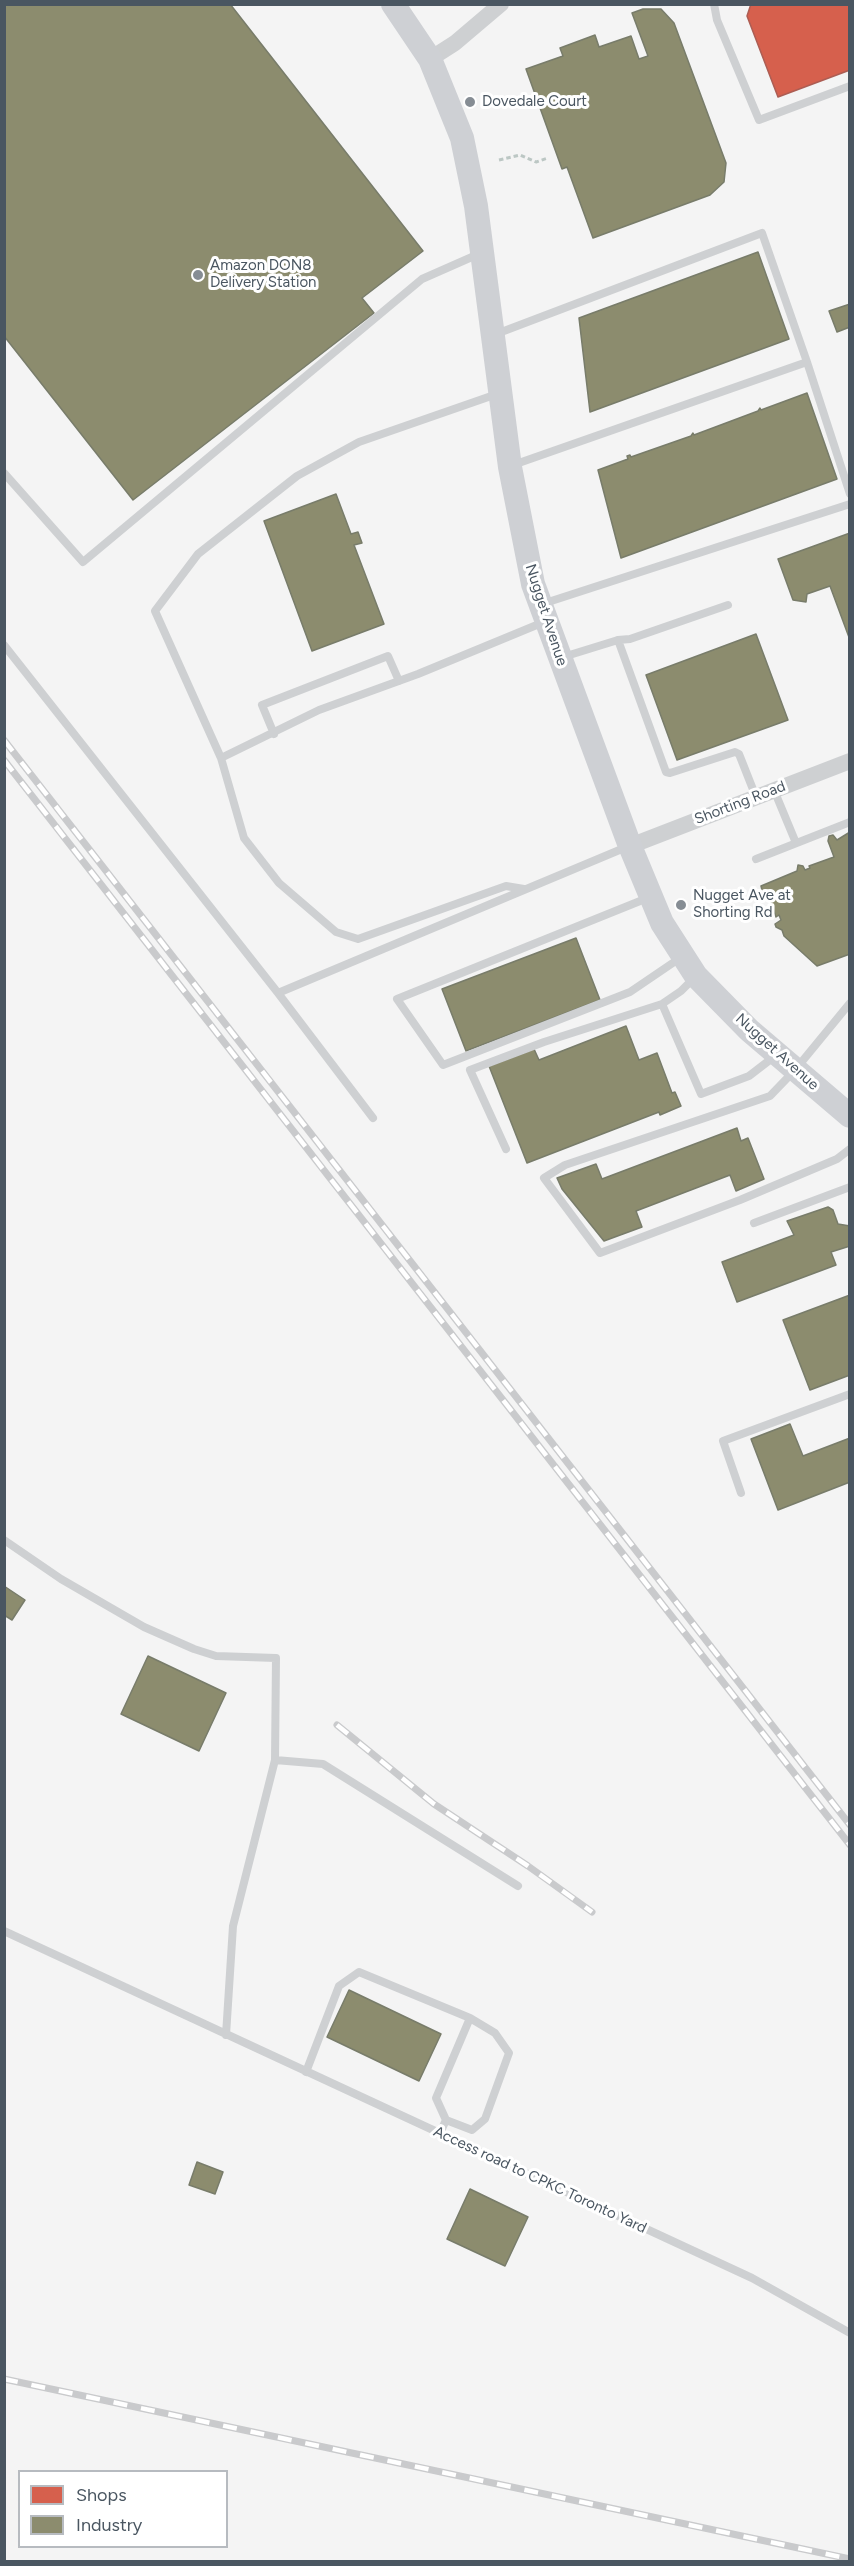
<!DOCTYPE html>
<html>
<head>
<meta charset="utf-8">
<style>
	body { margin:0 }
	#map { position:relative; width:854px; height:2566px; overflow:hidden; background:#f4f4f4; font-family:Figtree,sans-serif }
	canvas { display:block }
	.frame { position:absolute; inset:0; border:6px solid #4a5661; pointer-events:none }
	.legend { position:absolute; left:18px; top:2470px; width:210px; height:78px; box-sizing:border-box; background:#fff; border:2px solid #b7bbc0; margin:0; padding:8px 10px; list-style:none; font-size:18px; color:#4a5661 }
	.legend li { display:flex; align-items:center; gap:12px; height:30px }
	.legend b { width:30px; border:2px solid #b7bbc0 }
</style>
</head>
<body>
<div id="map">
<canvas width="854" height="2566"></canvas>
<div class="frame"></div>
<ul class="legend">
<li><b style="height:16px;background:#d6604d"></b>Shops</li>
<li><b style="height:16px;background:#8c8c6e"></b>Industry</li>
</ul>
</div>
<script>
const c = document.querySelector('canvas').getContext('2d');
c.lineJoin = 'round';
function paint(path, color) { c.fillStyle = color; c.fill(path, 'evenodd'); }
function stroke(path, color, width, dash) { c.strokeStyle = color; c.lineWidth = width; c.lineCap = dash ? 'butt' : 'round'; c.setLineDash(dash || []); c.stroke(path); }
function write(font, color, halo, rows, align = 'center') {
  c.font = font + ' Figtree,sans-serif'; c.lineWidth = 6; c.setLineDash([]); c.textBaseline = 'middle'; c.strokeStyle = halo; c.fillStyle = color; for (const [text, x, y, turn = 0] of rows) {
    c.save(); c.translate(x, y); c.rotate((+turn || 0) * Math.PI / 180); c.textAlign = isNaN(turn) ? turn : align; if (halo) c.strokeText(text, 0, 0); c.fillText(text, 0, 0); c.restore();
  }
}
const shops = new Path2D(`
	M751 4H850V70L778 97 747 16Z`);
const industry = new Path2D(`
	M4 4H230L423 251 362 298 374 313 133 500 4 336Z
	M643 9H661L674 23 726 163 724 182 710 195 593 238 567 167 562 169 526 69 563 56 560 48 595 35 599 47 631 36 639 59 648 56 632 13Z
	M758 252 789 339 590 412 579 318Z
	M850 304V327L837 332 829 311Z
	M807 393 837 479 621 558 598 470 628 459 627 456 630 455 631 457 691 436 693 433 694 435 758 411 760 408 761 410Z
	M336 494 351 534 358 532 362 543 354 545 384 624 312 651 264 521Z
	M850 533V640L830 586 807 594 806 602 793 600 778 559Z
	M756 634 788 720 677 760 646 675Z
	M850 832V954L817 966 784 936 782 930 776 927 775 924 781 920 779 915 776 917 767 891 762 890 761 886 797 871 798 865 803 866 805 870 810 868 809 866 834 857 828 841 829 836 833 835 837 840Z
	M576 938 600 1000 466 1051 442 989Z
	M626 1026 639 1060 657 1053 672 1093 675 1092 681 1106 660 1115 659 1112 527 1163 489 1066 534 1049 539 1060Z
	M737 1128 741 1141 748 1138 764 1179 736 1191 730 1175 636 1211 642 1227 604 1241 562 1189 557 1178 596 1164 602 1179Z
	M828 1207 833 1210 838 1224 850 1226V1246L831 1252 836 1265 737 1302 722 1262 794 1235 787 1221Z
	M850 1295V1375L810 1390 783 1320Z
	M790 1424 803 1456 850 1438V1482L778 1510 751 1439Z
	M4 1586 25 1600 12 1620 4 1615Z
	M148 1656 226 1693 199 1751 121 1714Z
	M349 1990 441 2034 419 2081 327 2037Z
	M197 2162 223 2172 215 2194 189 2185Z
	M470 2189 528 2217 505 2266 447 2239Z`);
const path = new Path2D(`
	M499 160 520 155 536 162 548 158`);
const lane = new Path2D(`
	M714 4 717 20 759 120 850 86
	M496 334 762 233 807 362 850 494
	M497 394 359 442 297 476 198 554 155 611 221 758 319 710 418 674 544 622
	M513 465 807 362
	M4 473 83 562 422 279 481 253
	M542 604 850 504
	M618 640 630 639 728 605
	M4 645 278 993 373 1118
	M563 657 618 640 666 772 670 773 735 752 739 754 756 797
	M274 734 262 705 388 656 399 681
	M221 758 244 838 279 883 336 932 358 939 506 886 524 889
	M774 790 796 843
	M756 859 850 822
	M650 897 397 999 443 1065 630 992 683 956
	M694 978 681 991 662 1004 701 1094 749 1076 775 1056
	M278 993 629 846
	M850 1003 795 1070 770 1096 565 1165 544 1178 600 1253 740 1200 837 1159 850 1149
	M506 1149 470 1070 544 1042 662 1004
	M754 1223 850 1187
	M741 1493 723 1441 850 1394
	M4 1540 61 1579 144 1627 194 1649 216 1656 276 1658 275 1760 233 1926 226 2035
	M275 1760 323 1764 518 1886
	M4 1931 752 2278 850 2333
	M306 2072 339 1986 359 1972 470 2018 436 2098 446 2120 440 2133
	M446 2120 472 2130 485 2119 509 2053 495 2033 470 2018`);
const street = new Path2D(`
	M430 59 455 43 501 4
	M630 846 850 761`);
const secondary = new Path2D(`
	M393 4 430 59 462 138 476 206 510 467 533 584 630 846 662 923 696 976 749 1030 850 1116`);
const rail = new Path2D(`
	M4 740 850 1825
	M4 760 850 1845
	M337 1725 434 1804 528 1866 592 1912
	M4 2379 850 2559`);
const markers = [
	[470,102,6,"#868d94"],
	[198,275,6,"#868d94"],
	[681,905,6,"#868d94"]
];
const poiNames = [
	["Dovedale Court",482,102],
	["Amazon DON8",210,266],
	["Delivery Station",210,283],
	["Nugget Ave at",693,896],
	["Shorting Rd",693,913]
];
const streetNames = [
	["Nugget Avenue",546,615,72],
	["Shorting Road",740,803,-21],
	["Nugget Avenue",777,1052,42],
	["Access road to CPKC Toronto Yard",540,2180,25]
];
paint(shops, '#d6604d');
stroke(shops, '#ac5d53', 1.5);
paint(industry, '#8c8c6e');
stroke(industry, '#787c6a', 1.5);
stroke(path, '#bcc7c4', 3, [4.5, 3]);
stroke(lane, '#ced0d2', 8);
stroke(street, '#ced0d2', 16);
stroke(secondary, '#ced0d4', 24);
stroke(rail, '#c9cacc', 7);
stroke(rail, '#fff', 4.5, [14]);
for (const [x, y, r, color] of markers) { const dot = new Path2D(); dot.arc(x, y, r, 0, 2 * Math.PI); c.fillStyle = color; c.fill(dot); stroke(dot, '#fff', 2); }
write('15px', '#4a5661', '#fff', poiNames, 'left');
write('15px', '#4a5661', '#fff', streetNames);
</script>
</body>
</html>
